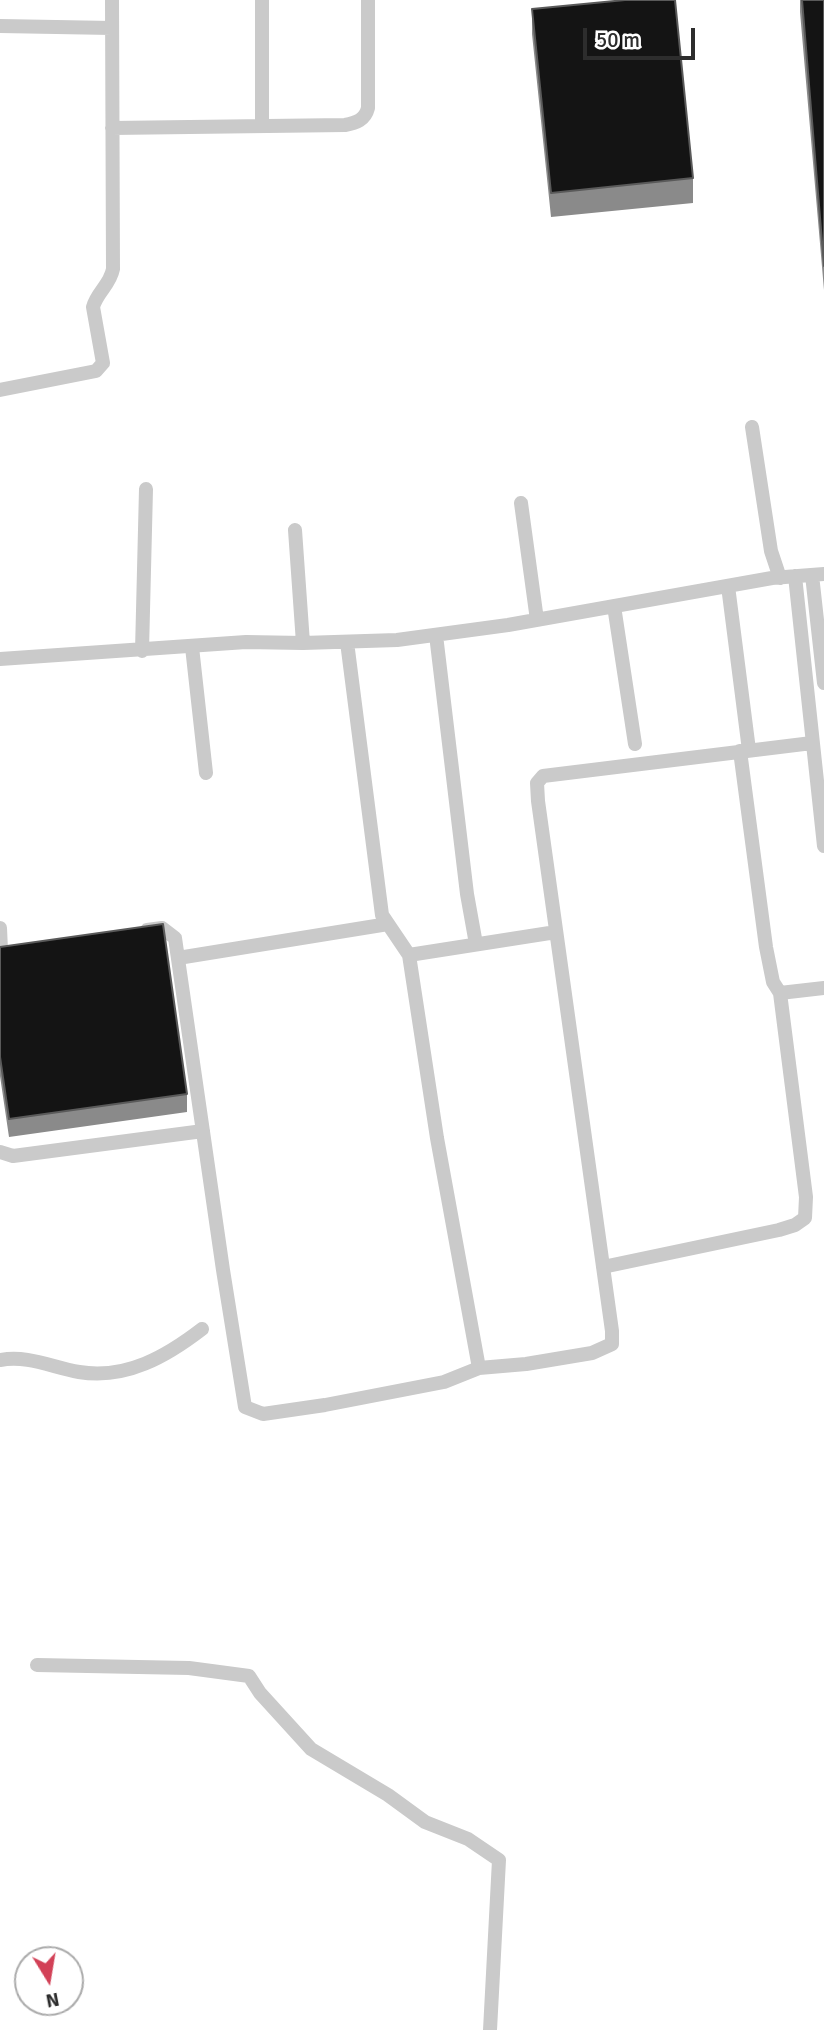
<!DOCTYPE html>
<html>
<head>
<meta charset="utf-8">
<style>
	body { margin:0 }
	#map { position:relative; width:824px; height:2030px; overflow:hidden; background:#fff; font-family:Signika,sans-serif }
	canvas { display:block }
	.north { position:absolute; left:14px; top:1946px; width:70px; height:70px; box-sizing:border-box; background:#fff; border:2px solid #ababab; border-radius:50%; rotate:169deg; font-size:19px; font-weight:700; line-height:28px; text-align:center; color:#2d2d2d }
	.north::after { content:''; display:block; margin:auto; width:24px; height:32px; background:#d24157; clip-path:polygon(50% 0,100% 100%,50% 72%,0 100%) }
	.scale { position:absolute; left:583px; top:28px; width:112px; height:32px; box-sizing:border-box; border:4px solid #2d2d2d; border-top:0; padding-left:9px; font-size:21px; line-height:24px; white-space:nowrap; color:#2d2d2d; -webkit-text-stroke:5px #fff; paint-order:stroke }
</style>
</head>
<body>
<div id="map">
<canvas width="824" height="2030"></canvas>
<div class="north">N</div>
<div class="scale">50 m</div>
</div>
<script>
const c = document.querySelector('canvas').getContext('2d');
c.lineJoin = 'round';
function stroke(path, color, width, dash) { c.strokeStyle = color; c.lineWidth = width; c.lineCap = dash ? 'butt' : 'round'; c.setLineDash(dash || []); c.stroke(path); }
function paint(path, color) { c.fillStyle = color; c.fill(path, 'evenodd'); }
const minor = new Path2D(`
	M0 26 112 28
	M262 126V0
	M112 128 345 125C356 123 365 120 368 108V0
	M0 390 96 371 103 363 93 307C97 292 110 285 113 269L112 0
	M752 427 771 551 780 578
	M521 503 537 620
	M295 530 303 643
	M812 575 824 683
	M795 576 824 846
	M728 586 749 750
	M614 606 635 744
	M436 635 467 894 476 944
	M347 642 382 915 409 955 437 1138 479 1368
	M192 647 206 773
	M142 651 146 489
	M0 659 246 642 303 643 397 640 508 625 772 578 824 574
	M0 928 1 950
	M147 930 162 928 175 938 223 1270 245 1407 263 1414 325 1405 444 1382 479 1368 526 1364 592 1353 612 1344V1331L538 801 537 783 543 776 812 743
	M409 955 556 932
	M178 958 388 924
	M780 993 824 988
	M0 1152 13 1156 203 1131
	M603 1267 779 1230 795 1225 805 1218 806 1197 780 993 773 982 766 947 740 751
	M0 1360C28 1355 51 1367 79 1372 126 1380 167 1356 202 1329
	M37 1665 189 1668 249 1676 260 1693 311 1749 388 1795 425 1822 468 1839 499 1860 490 2030`);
const wall = new Path2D(`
	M800 0H824V290L800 12Z
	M532 9 693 178V203L551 217 532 34Z
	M0 947 187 1094V1112L9 1137 0 1076Z`);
const building = new Path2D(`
	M625 0H675L693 178 551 193 532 9Z
	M802 0H824V266Z
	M163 924 187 1094 9 1119 0 1057V947Z`);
stroke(minor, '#cacaca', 14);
paint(wall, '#8a8a8a');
paint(building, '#141414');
stroke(building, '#5a5a5a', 2);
</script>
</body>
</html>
